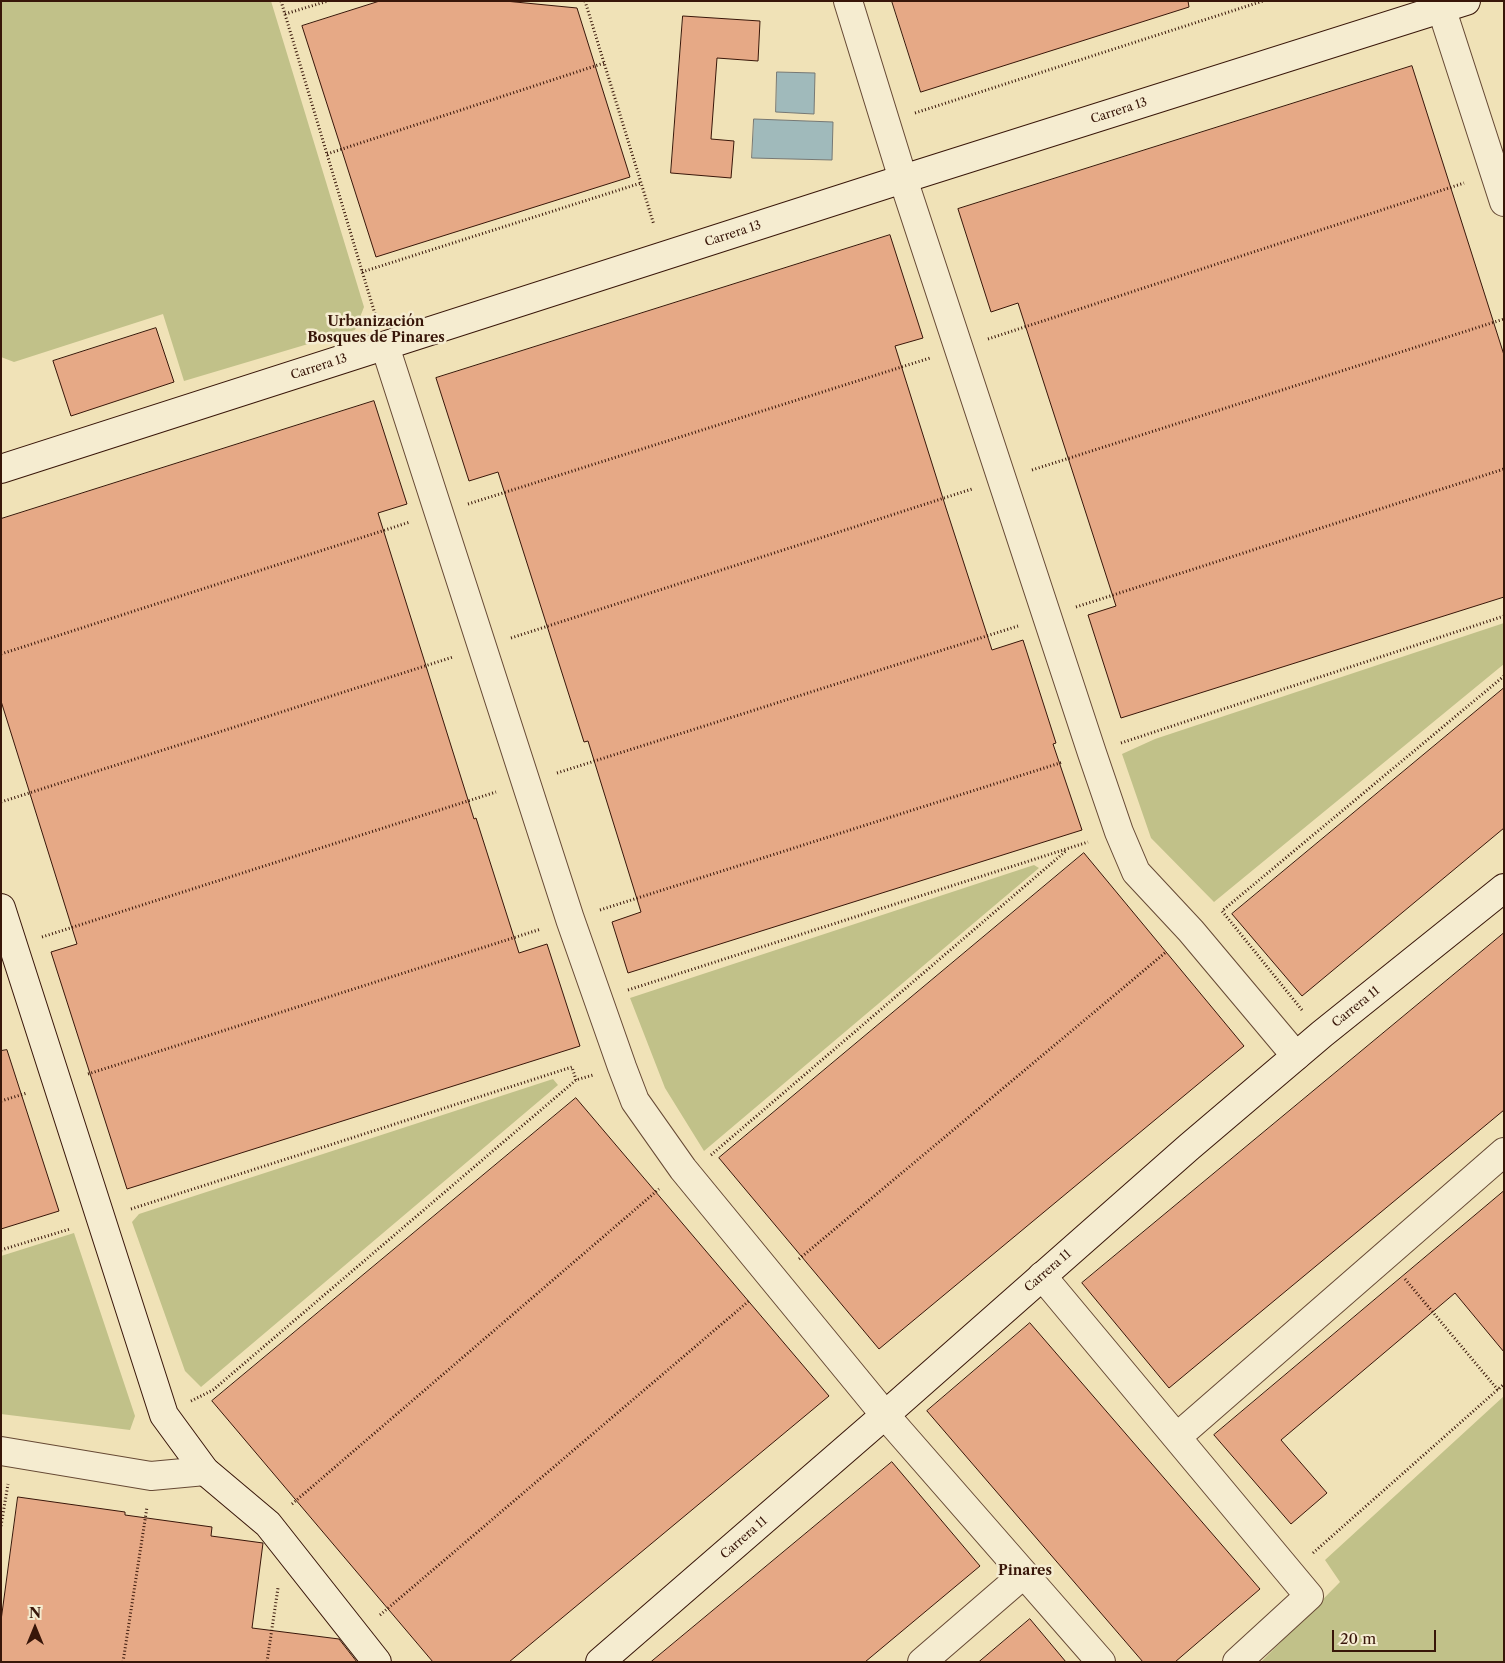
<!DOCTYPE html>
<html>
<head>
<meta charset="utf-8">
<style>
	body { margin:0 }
	#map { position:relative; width:1505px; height:1663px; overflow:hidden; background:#f0e2b7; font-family:"Libre Caslon Text",serif }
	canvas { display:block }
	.frame { position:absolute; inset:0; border:2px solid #381609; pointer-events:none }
	.north { position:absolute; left:10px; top:1603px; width:50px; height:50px; -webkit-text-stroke:4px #f5ecd0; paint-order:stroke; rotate:0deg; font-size:14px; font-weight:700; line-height:20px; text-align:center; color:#381609 }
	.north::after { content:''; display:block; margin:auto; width:18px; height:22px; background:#381609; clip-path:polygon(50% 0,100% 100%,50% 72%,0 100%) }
	.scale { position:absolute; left:1332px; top:1630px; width:104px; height:22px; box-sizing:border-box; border:2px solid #381609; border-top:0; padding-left:6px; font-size:15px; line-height:18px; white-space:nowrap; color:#381609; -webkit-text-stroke:4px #f5ecd0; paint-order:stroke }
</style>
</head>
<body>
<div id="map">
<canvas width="1505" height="1663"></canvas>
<div class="frame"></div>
<div class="north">N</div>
<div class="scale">20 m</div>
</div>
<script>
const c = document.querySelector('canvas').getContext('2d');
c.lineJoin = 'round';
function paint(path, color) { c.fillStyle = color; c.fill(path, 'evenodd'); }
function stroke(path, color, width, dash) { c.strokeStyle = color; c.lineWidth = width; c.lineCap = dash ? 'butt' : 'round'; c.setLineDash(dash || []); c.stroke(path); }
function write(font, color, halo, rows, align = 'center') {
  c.font = font + ' "Libre Caslon Text",serif'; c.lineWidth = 5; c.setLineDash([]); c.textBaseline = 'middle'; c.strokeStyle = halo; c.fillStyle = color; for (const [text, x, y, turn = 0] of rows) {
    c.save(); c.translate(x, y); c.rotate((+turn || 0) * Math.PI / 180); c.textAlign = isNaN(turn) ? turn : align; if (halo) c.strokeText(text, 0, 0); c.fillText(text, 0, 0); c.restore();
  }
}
const green = new Path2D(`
	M1 1H271L364 307 355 330 184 381 163 314 14 362 1 357Z
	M1504 623V664L1214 902 1151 838 1122 754 1155 739Z
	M1034 865 1039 868 704 1151 665 1088 630 998Z
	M553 1079 558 1085 201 1387 185 1371 132 1222 139 1214Z
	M74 1233 135 1416 130 1430 1 1414V1256Z
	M1504 1396V1662H1261L1340 1582 1325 1560Z`);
const water = new Path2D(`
	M777 72 815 73 814 114 776 112Z
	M754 119 833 122 832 160 752 158Z`);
const building = new Path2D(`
	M380 1H505L577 8 630 177 376 257 302 26Z
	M892 1H1188L1189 7 921 92Z
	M683 16 760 21 758 61 717 58 711 139 734 141 731 178 671 173Z
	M1412 66 1504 355V597L1121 718 1088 615 1116 606 1018 303 991 312 958 209Z
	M890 235 923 338 895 346 946 508 992 650 1023 640 1056 743 1053 744 1082 830 628 973 612 922 641 912 588 741 584 742 498 472 469 481 436 378Z
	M156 328 174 382 71 416 53 361Z
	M374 401 407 504 378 513 474 819 476 818 519 953 547 944 580 1046 127 1189 51 952 77 944 1 701V519Z
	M1504 688V828L1302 996 1232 914Z
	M1084 853 1244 1046 879 1349 719 1158Z
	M1504 933V1110L1169 1388 1082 1283Z
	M7 1050 59 1211 1 1229V1051Z
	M576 1098 829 1396 509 1662H433L212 1401Z
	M1504 1191V1352L1455 1293 1281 1440 1327 1493 1291 1524 1214 1435Z
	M1030 1323 1260 1589 1175 1662H1143L927 1411Z
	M892 1462 980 1566 865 1662H651Z
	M18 1497 125 1512V1515L212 1527 211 1536 263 1543 252 1628 339 1639 357 1662H1V1621Z
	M1030 1619 1066 1662H979Z`);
const path = new Path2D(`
	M281 1 375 314
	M585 1 654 225
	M285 14 328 1
	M915 113 1263 1
	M327 154 604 63
	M362 272 641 183
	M988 339 1464 183
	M1032 470 1504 319
	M468 504 930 358
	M1076 607 1504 469
	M511 638 972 489
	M1 654 410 522
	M1121 743 1504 616
	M557 773 1018 626
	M1 802 453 657
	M600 910 1063 762
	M42 937 496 792
	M628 990 1088 842
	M1302 1010 1222 911 1504 676
	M88 1074 541 929
	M1 1101 27 1093
	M711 1155 1067 850
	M131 1209 572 1067 576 1080
	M1 1250 70 1229
	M799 1259 1166 952
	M1405 1279 1498 1390
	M191 1401 213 1390 576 1080 593 1075
	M292 1504 659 1189
	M1 1526 8 1484
	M1313 1553 1504 1384
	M380 1615 750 1300
	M123 1662 147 1507
	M267 1662 278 1588`);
const street = new Path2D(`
	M848 1 903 179 1092 753 1119 832 1136 872 1191 931 1296 1056
	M1439 1 1504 202
	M385 346 570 919 622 1067 635 1101 683 1169 885 1415 1101 1662
	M1042 1276 1309 1596 1237 1662
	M1177 1437 1504 1152
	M1 1451 151 1476 205 1471
	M922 1662 1024 1574`);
const secondary = new Path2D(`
	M1 469 903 179 1466 1
	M1 908 164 1415 205 1471 268 1524 377 1662
	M600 1662 885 1415 1189 1147 1322 1034 1504 888`);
const streetNames = [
	["Carrera 13",1119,111,-18],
	["Carrera 13",733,234,-18],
	["Carrera 13",319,367,-18],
	["Carrera 11",1356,1007,-39],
	["Carrera 11",1048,1271,-41],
	["Carrera 11",744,1538,-41]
];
const neighbourhoodNames = [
	["Urbanización",376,322],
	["Bosques de Pinares",376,338],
	["Pinares",1025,1571]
];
paint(green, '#c1c189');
paint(water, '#a0babb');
stroke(water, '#767874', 1);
paint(building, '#e6a986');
stroke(building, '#381609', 1);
stroke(street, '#664934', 30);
stroke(secondary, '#381609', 30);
stroke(path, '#381609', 3, [1, 2.5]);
stroke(street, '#f5ecd0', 28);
stroke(secondary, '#f5ecd0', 28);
write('12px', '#381609', '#f5ecd0', streetNames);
write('bold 14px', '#381609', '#f5ecd0', neighbourhoodNames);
</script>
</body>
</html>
